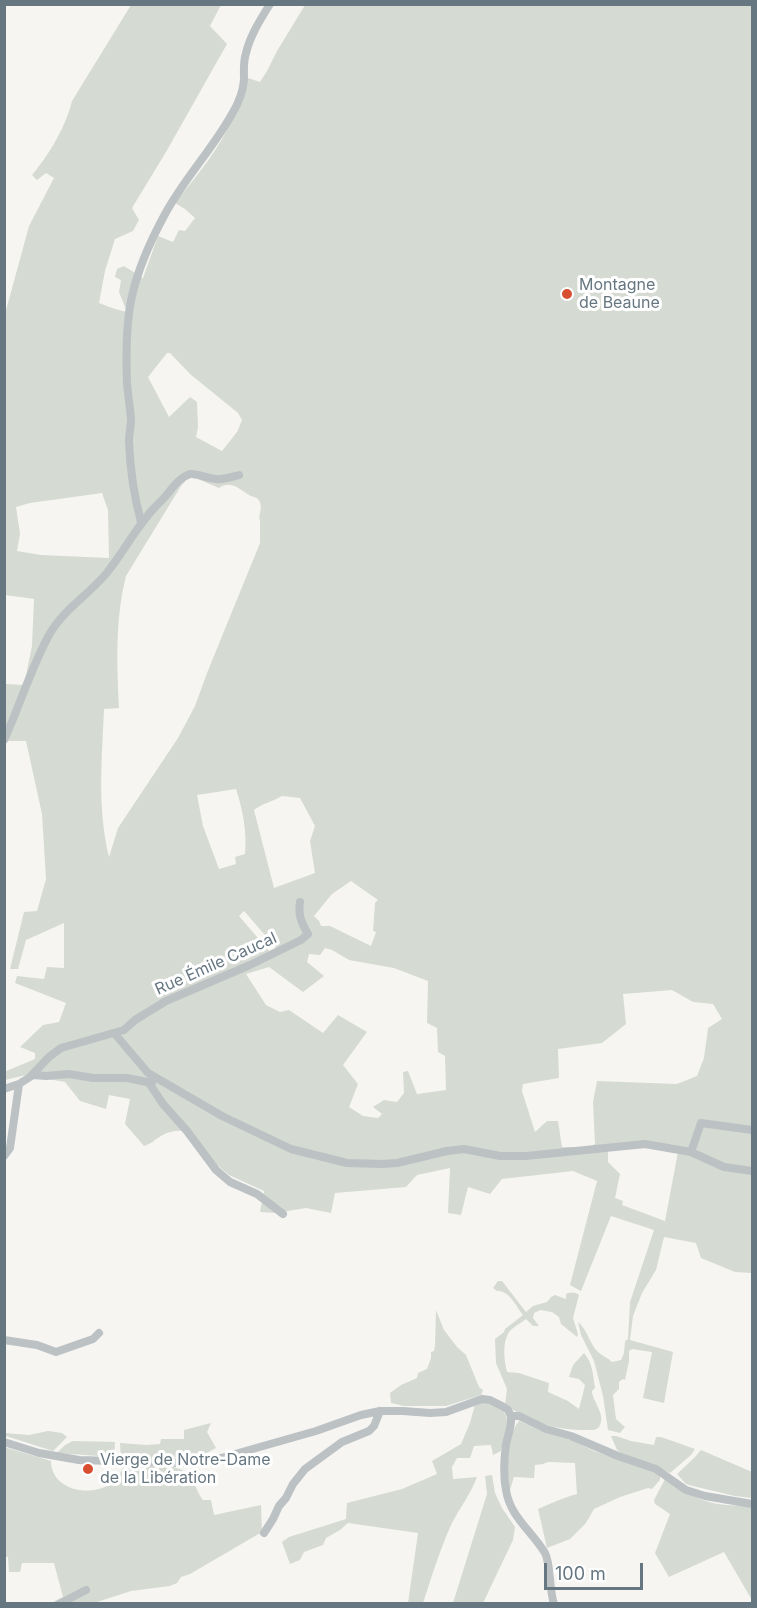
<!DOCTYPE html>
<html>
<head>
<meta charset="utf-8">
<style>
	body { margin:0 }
	#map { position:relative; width:757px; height:1608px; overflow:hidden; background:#f6f5f2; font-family:Inter,sans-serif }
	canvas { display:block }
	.frame { position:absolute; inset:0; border:6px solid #667782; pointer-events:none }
	.scale { position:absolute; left:544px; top:1563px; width:99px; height:27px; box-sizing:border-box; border:3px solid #667782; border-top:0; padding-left:8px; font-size:18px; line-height:21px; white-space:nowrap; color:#667782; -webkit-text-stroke:4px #fff; paint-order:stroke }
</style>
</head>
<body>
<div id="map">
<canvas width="757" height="1608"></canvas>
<div class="frame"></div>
<div class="scale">100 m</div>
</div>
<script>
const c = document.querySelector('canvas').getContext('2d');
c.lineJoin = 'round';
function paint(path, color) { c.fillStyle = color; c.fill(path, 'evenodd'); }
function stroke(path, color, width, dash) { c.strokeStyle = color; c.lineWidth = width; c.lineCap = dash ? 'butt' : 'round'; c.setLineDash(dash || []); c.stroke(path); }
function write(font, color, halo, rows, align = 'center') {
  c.font = font + ' Inter,sans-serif'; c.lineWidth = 6; c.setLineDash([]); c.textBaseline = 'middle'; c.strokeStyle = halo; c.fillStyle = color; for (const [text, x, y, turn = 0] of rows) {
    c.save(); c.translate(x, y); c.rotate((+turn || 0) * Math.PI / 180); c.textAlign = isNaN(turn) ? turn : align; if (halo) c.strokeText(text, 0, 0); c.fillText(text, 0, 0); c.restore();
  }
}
const green = new Path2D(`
	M131 5H221L210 26 227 44 166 152 132 208 139 220 133 231 115 239 105 271 99 303 115 309 127 312 119 292 121 280 115 277 117 269 124 266 143 278 158 236 173 242 179 230 185 231 195 218 185 209 175 203C193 180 213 157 227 130 236 114 242 96 248 78L260 82 267 71 277 51 305 5H752V1273L735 1272 701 1258 696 1243 664 1237 656 1270 642 1293 633 1316 630 1340 673 1352 664 1403 643 1398 652 1352 632 1349 629 1351V1361L625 1380 623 1379 619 1382V1389L613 1395 616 1419 625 1427 620 1433 608 1430 603 1396 594 1361 581 1335 578 1322C588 1330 589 1344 599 1353 603 1356 608 1358 612 1362L621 1360 624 1353 625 1341 628 1339 630 1302 654 1230 611 1216 581 1291 570 1285 597 1181 573 1171 502 1179 490 1194 468 1187 461 1215 448 1213 450 1168 417 1175 406 1187 335 1193 331 1213 306 1208 276 1213 260 1212 264 1191 229 1175 217 1165 191 1132C181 1130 170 1130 161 1136 153 1141 154 1142 144 1146L125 1124 130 1099 109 1095 106 1109 80 1101 65 1082 26 1075 5 1080 4 1072 35 1059V1053L20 1047 43 1025 59 1022 66 1003 15 983 17 976 44 979 47 967 64 968V923L26 940 18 969H10L24 912 37 911 46 879 42 814 26 741H5V684L24 685 32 646 34 599 5 595V314L29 226 54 178 46 173 37 180 32 175C49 155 66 126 72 101ZM167 353H170L190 374 238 413 242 420 237 432 222 451 196 437 198 427 197 402 190 397 169 417 148 377ZM193 477 219 488C231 480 239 489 249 495 251 496 257 498 258 499 263 505 260 512 259 518L260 520V543L207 673 195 706 178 738 118 828 109 857C97 807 102 759 104 709L119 708C117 664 115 619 126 576L181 486 186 480ZM102 493 108 510 109 558 41 555 17 551 20 534 16 507 30 503ZM236 789C243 810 247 832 245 854L235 857 236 864 219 869 203 826 197 795ZM282 796 300 798 315 826 310 841 315 873 274 888 254 810C263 803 272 802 282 796ZM351 881 378 900 375 903 373 931 376 932 371 946 330 926H321L319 921 314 916 332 894ZM244 911 245 912 276 948 269 951 239 916ZM325 948 332 950 349 960 394 968 428 981 427 1023 437 1028 438 1052 445 1056 446 1090 417 1094 408 1071 403 1072 404 1093 397 1102 384 1100 373 1107 382 1114 378 1118 363 1116 349 1107 358 1084 343 1065 367 1032 338 1015 323 1033 289 1010 280 1012 266 1005 246 974 269 967 303 992 324 976 307 962 309 954 320 955ZM672 990 693 1002 713 1004 722 1019 708 1028 704 1058 697 1076 677 1084 597 1081 593 1102 595 1144 589 1147H562L558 1121H547L535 1132 522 1091 523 1084 559 1078 558 1049 602 1043 626 1024 623 994ZM645 1148 678 1152 665 1221 622 1205 623 1201 615 1198 620 1174 608 1162V1150Z
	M498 1281H502L526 1312 533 1306 547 1302 551 1297 555 1295 566 1299V1294C571 1292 575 1292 579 1295L573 1318 578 1334 577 1337 561 1324 559 1317 552 1312 540 1310 534 1313 533 1318 539 1326H533L526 1319C521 1323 513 1327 509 1332 502 1343 504 1360 507 1372L519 1373 549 1383 548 1392 568 1401 579 1409 585 1385 579 1379 569 1377 573 1365 584 1353C593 1363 593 1376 595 1388L592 1391C592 1401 607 1415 599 1427 596 1431 590 1430 586 1430 556 1431 530 1421 505 1405L507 1389 496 1363 495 1339 504 1332 505 1329 523 1315C516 1306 509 1290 497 1291L493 1288Z
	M436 1310 444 1330 457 1347 466 1355 479 1387 483 1390 481 1395 446 1406H404L391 1403 390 1393 401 1385 417 1378 418 1373 427 1369 431 1358V1352L434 1351 435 1345Z
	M483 1401C517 1412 507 1423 501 1451L493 1455 491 1445 474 1446 470 1458H457L452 1467 453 1479 477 1477C471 1494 460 1507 452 1523 440 1549 432 1576 423 1603H408L418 1533 348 1523 340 1530 326 1538 323 1545 304 1552 300 1560 290 1564 282 1542 289 1537 346 1519 347 1503 402 1489 437 1474 432 1461 461 1444 470 1423 475 1404Z
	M519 1421 544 1432 574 1441 594 1451 655 1472 660 1476V1480L652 1489 648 1488 620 1497 594 1509 586 1523 570 1539 547 1548 538 1509C552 1503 562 1498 577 1494L575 1463 548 1462 543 1464 535 1465 534 1478 514 1477 509 1493C505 1471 505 1439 519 1421Z
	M211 1423 207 1432 216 1448 195 1459 121 1458 120 1443 147 1445 160 1444 161 1439H184V1430Z
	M48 1431 62 1433 67 1437 53 1451 6 1436 5 1433 29 1435Z
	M611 1436H616L631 1441 654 1445 656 1437H661L695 1449 691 1455 670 1473 652 1464 622 1454 617 1450Z
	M73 1441 115 1442 114 1457 57 1453 65 1445Z
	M4 1447 51 1461C51 1498 115 1501 123 1466 139 1466 178 1461 189 1475 195 1482 197 1493 203 1500H211L214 1515 261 1505 262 1532 190 1574 181 1577 177 1583 170 1586 131 1591 94 1603H51L63 1597 54 1563H22L20 1572H9L8 1557H4Z
	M701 1450 752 1472V1498L735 1496 693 1486 686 1484 677 1474 695 1457Z
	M492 1475 495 1493 502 1508 515 1527 513 1540 483 1603H453L487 1494 485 1476Z
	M665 1479C682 1490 699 1501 718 1504 729 1506 741 1505 752 1507V1600L724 1552 669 1577 655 1553 670 1514 655 1504 654 1500Z`);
const minor = new Path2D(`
	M141 522C134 496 130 469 129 441 129 434 131 426 131 419 130 407 128 395 127 383 126 356 126 322 132 296 138 269 151 240 164 216 183 180 212 150 232 114 238 104 243 92 244 80 244 71 243 62 246 53 250 36 260 20 270 4
	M4 740C20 705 31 668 49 635 63 610 87 596 105 575 125 551 137 524 160 502 169 494 177 478 190 474 196 473 209 479 216 479 224 480 232 477 239 475
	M115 1034 148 1073 222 1116 291 1149 347 1163 382 1164 397 1163 447 1151 464 1149 500 1156H526L645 1144 691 1152 724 1167 752 1171
	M33 1075 46 1076 69 1074 93 1078H127L152 1083
	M149 1083 163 1104 187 1131 216 1170 230 1182 257 1194 283 1214
	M4 1089 19 1084 30 1077 49 1057 61 1048 124 1030 135 1020 166 1001 250 965 301 940 308 934C301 922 298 915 300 902
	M691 1152 701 1123 752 1130
	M4 1156 10 1148 19 1084
	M4 1340 37 1345 56 1352 93 1339 99 1333
	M511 1416H519L546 1429 571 1436 618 1456 656 1469 686 1490 705 1496 752 1504
	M511 1416C512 1426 508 1435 506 1444 504 1459 503 1475 506 1490 510 1517 532 1531 545 1553 551 1564 549 1590 554 1604
	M4 1442 39 1453 79 1460 179 1463 221 1458 316 1431 361 1415 380 1411H403L430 1413 446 1412 482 1399 490 1400 502 1406 508 1410 511 1416
	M264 1533 273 1519 279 1506 286 1498 293 1484 305 1469 342 1442 369 1431 374 1426 380 1411
	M59 1604 86 1590`);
const markers = [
	[567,294,6,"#d84e30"],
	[88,1469,6,"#d84e30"]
];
const poiNames = [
	["Montagne",579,285],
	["de Beaune",579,303],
	["Vierge de Notre-Dame",100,1460],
	["de la Libération",100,1478]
];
const streetNames = [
	["Rue Émile Caucal",216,964,-24]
];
paint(green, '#d5dad2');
stroke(minor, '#bcc1c4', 8);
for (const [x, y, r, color] of markers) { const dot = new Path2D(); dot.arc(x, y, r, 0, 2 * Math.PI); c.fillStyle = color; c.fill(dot); stroke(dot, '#fff', 2); }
write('16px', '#667782', '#fff', poiNames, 'left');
write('16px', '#667782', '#fff', streetNames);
</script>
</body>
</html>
